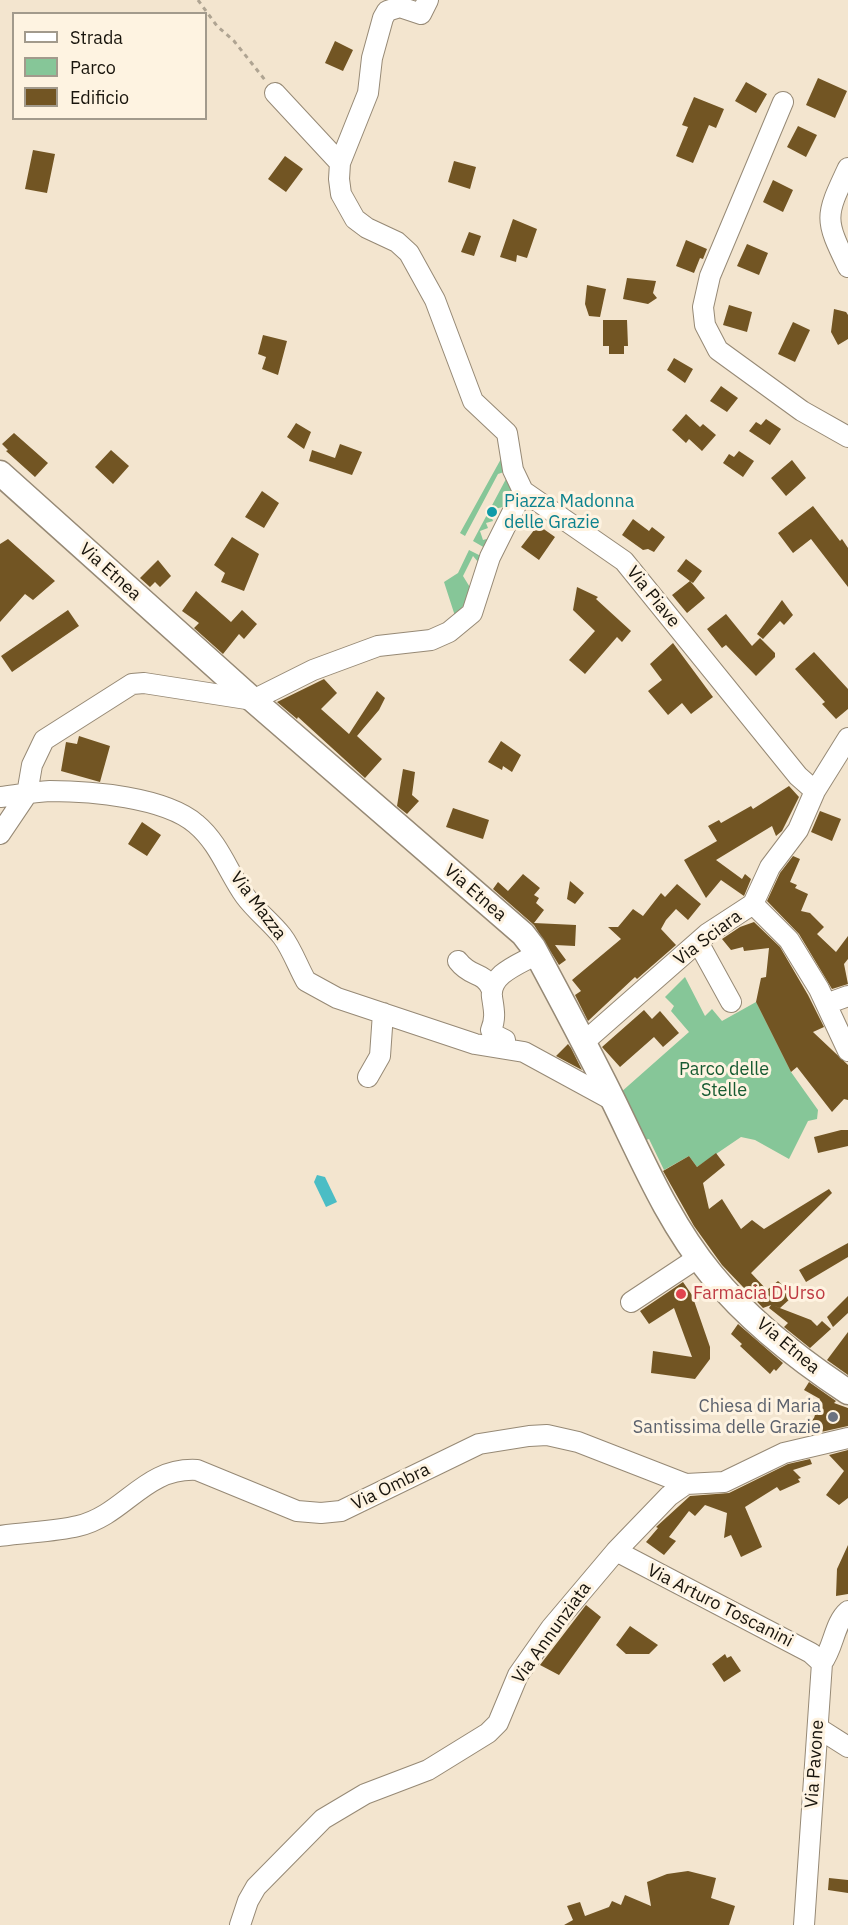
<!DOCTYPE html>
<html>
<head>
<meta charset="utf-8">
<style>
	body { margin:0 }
	#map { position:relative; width:848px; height:1925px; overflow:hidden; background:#f3e5cf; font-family:"IBM Plex Sans",sans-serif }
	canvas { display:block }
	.legend { position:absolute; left:12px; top:12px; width:195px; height:108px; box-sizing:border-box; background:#fef3e1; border:2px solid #a29a8c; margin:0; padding:8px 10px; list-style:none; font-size:18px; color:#18140c }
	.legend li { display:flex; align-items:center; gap:12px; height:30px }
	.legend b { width:30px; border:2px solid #a29a8c }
</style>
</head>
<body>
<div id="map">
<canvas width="848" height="1925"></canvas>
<ul class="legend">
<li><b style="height:8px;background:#fff"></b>Strada</li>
<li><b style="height:16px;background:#86c698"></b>Parco</li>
<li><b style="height:16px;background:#725523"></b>Edificio</li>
</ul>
</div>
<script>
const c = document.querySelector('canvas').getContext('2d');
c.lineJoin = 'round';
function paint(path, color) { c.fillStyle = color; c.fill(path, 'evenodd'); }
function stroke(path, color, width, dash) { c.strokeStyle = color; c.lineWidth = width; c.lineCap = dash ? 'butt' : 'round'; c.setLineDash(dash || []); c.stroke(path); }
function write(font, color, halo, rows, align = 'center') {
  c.font = font + ' "IBM Plex Sans",sans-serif'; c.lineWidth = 6; c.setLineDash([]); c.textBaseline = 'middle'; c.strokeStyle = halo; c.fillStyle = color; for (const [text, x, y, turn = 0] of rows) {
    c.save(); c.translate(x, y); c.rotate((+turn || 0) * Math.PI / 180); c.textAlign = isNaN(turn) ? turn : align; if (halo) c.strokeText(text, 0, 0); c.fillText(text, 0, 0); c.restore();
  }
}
const green = new Path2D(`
	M507 448V471L498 474 465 536 460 533Z
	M506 479 512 483 510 505 495 509 496 515 491 516 493 521 486 523 488 528 480 531 483 540 490 538 485 548 473 541Z
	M469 550 481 556 479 563 473 556 463 576 471 589 464 605 455 616 444 582 458 573Z
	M685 977 705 1016 712 1009 722 1021 756 1002 791 1072 818 1110 817 1119 808 1121 789 1159 755 1140 741 1137 697 1167 689 1156 664 1170 649 1139 643 1141 620 1093 689 1032 671 1011 674 1006 665 997Z`);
const water = new Path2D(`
	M317 1175 325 1177 337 1202 326 1207 314 1182Z`);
const building = new Path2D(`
	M335 41 353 50 343 71 325 63Z
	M818 78 847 91 835 118 806 105Z
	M746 82 767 94 756 113 735 101Z
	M694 97 724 109 716 128 709 125 693 163 676 156 688 127 682 125Z
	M798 126 817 135 806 157 787 147Z
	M33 150 55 154 47 193 25 189Z
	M285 156 303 169 286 192 268 179Z
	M454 161 476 167 470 189 448 182Z
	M773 180 793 190 783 212 763 202Z
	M513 219 537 229 527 258 517 255 516 262 500 257Z
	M469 232 481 236 474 256 461 252Z
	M686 240 707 249 703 259 700 258 694 273 676 266Z
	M747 244 768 253 759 275 737 266Z
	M627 278 656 281 653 293 657 298 648 304 623 299Z
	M587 285 606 289 600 317 589 316 585 304Z
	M729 305 752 312 747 332 723 325Z
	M834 309 846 312 848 315V339L838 345 831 332Z
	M603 320H627L628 346H624V354H609V346H603Z
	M793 322 810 330 795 362 778 354Z
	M263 335 287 341 278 375 262 369 266 357 258 354Z
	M674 358 693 369 685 383 667 370Z
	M721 386 738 398 727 412 710 401Z
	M686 414 700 427 703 424 716 435 702 451 689 439 686 443 672 430Z
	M766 419 781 429 770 445 749 431 756 422 761 425Z
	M296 423 311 432 304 449 287 437Z
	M14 433 48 463 35 477 6 451 8 450 2 444Z
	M340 444 362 452 352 475 309 461 312 450 335 458Z
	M111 450 129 466 113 484 95 467Z
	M739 451 754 461 743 477 723 463 729 454 734 457Z
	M792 460 806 478 786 496 771 478Z
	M262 491 279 503 264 528 245 517Z
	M813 506 840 541 842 539 848 548V587L811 539 793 553 778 533Z
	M633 519 649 531 652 527 665 537 654 552 648 549 643 550 622 535Z
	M538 525 555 537 539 560 521 547Z
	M232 537 259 554 244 591 221 582 225 573 214 565Z
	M8 539 55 581 33 600 25 594 0 622V544Z
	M686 559 702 571 693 583 690 581 705 598 687 613 672 595 690 581 677 571Z
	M158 560 171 576 160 587 155 582 150 587 140 578Z
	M577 587 598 597 596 599 631 631 622 642 617 637 585 674 569 660 595 631 573 610Z
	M196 591 231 622 242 610 257 624 244 639 239 634 223 654 194 628 199 623 182 611Z
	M782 600 793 615 784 625 780 621 763 639 757 634Z
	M68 610 79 626 12 672 1 656Z
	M726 614 752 646 760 638 775 653V657L756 676 726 645 722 648 707 629Z
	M673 643 713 697 691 714 682 703 668 715 648 691 662 680 650 664Z
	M814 652 848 689V709L836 719 822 704 825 702 795 669Z
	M324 679 337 693 321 709 349 734 377 691 385 698 379 710 357 736 382 759 365 778 298 717 297 719 277 702Z
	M79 736 110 746 100 782 61 771 66 742 77 744Z
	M501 741 521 755 512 772 503 766 502 770 488 762Z
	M403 769 415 772 412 795 419 801 407 814 397 806Z
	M789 786 799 797 782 831 776 836 772 826 716 860 742 879 745 874 751 879 744 896 721 880 706 898 684 860 717 841 708 826 719 820 721 823 751 806 753 809Z
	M453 808 489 820 483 839 446 827Z
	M820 811 841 819 832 841 811 832Z
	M142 822 161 835 147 856 128 844Z
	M793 856 800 859 790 882 797 885 795 888 808 894 801 911 810 913 824 927 817 934 836 952 848 936V959L844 964 848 984 832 989 799 934 767 901 780 873Z
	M523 874 540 888 534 895 539 898 536 903 544 910 534 923 576 925 575 946 555 945 566 960 559 965 534 925 493 889 498 882 508 891Z
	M570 881 584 893 575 904 567 899Z
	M677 884 701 904 688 920 676 909 666 920 661 929 676 945 637 979 635 977 588 1021 575 995 581 991 572 980 621 939 608 927H618L633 909 643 916 661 893 665 897Z
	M754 922 780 947 808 995 824 1027 813 1032 848 1065V1100L844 1099 832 1112 797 1067 791 1072 756 1002 761 978 766 977 769 948 744 951 743 947 731 950 722 939 740 927Z
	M644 1010 652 1019 660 1011 679 1033 663 1047 654 1037 620 1067 602 1047Z
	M568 1044 571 1048 582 1070 556 1056Z
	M841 1130H848V1146L818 1153 814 1137Z
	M716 1153 725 1165 703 1183 709 1209 722 1199 741 1229 752 1220 764 1229 829 1189 832 1193 751 1273 767 1290 778 1281 790 1292 788 1294 791 1298 780 1308 772 1305 811 1320 817 1326 822 1321 831 1329 810 1348 784 1327 788 1323 769 1308 771 1305 763 1308 722 1265 694 1226 663 1171 689 1156 697 1167Z
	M848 1243V1257L806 1282 799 1270Z
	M683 1282 692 1295 710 1347V1359L695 1379 651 1373 653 1351 692 1357 674 1308 649 1324 640 1311Z
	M848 1296V1313L833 1327 827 1317Z
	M738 1324 783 1363 776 1371 774 1369 770 1374 740 1346 742 1344 731 1334Z
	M848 1332V1375L827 1360Z
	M809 1382 836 1401 834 1403 848 1408V1426L812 1434 805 1428 814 1418 820 1399 804 1390Z
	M848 1450V1498L839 1505 826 1495 844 1471 829 1455Z
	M810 1459 812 1464 793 1470 801 1478 798 1479 800 1482 780 1491 777 1487 745 1507 762 1547 741 1557 731 1535 724 1538 727 1513 705 1505 695 1516 689 1511 669 1537 676 1541 664 1555 646 1542 658 1528 656 1527 690 1496 729 1493 788 1464Z
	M848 1545V1594L836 1596 837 1569Z
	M586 1605 601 1617 559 1675 540 1665Z
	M630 1626 658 1645 649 1654H626L616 1645Z
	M725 1654 727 1658 731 1656 741 1671 724 1682 712 1664Z
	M688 1871 716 1878 711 1898 735 1906 729 1925H564L573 1920 567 1906 580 1902 585 1916 609 1907 612 1901 621 1905 625 1895 651 1906 647 1882 667 1874Z
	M829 1878 848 1880V1893L828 1890Z`);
const path = new Path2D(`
	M198 0 217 26 234 41 265 80`);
const minor = new Path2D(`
	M428 0 421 14 400 7 387 11 383 18 372 58 368 93 340 163 339 179 341 194 355 219 367 228 397 242 409 253 435 300 473 401 507 433 513 470 523 491
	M275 93 340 163
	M783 102 710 276 703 307 705 325 718 350 802 411 848 437
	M848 168C825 217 824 218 848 267
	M0 797C16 795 34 792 50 791 90 791 165 797 196 824 219 843 228 872 245 896 256 911 271 922 282 936 292 949 298 967 306 981L337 998 475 1044 524 1052 614 1101
	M0 834 27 794 32 765 44 740 132 684 144 683 253 700 313 670 378 646 431 640 449 632 472 613 490 557 523 491 624 561 798 776 815 791
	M753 904 789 940 819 989 848 1051
	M698 942 731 1002
	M458 961C471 978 483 971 491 988
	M826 1004 848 996
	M584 1042 707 934 753 904 770 867 798 830 815 791 848 738
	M506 1049 505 1040 493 1034 491 1030C496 1018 494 1010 492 997 489 974 520 964 537 954
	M368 1077 380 1056 383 1013
	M631 1302 699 1257
	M0 1536C25 1532 53 1532 78 1526 125 1515 144 1467 197 1470L297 1511 321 1513 341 1511 479 1444 529 1436 547 1435 578 1442 686 1484
	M616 1551 811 1653 822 1663
	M818 1728 848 1747
	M240 1925 248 1901 256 1887 323 1819 365 1794 428 1770 488 1733 498 1723 518 1675 551 1628 616 1551 669 1496 686 1484 724 1482 784 1453 848 1438
	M804 1925 822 1663C834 1647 834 1623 848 1611`);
const major = new Path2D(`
	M0 473 253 700 523 934 533 947C560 997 587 1048 613 1100 642 1159 668 1222 711 1274 749 1321 798 1359 848 1392`);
const markers = [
	[492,512,6,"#0f9aa8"],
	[681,1294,6,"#e0444e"],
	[833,1417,6,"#6b7280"]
];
const cultureNames = [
	["Piazza Madonna",504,502],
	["delle Grazie",504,523]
];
const streetNames = [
	["Via Etnea",110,572,42],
	["Via Piave",653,597,51],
	["Via Etnea",475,893,41],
	["Via Mazza",258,906,53],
	["Via Sciara",708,938,-37],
	["Via Etnea",788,1346,40],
	["Via Ombra",391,1487,-26],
	["Via Arturo Toscanini",720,1606,27],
	["Via Annunziata",552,1633,-54],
	["Via Pavone",815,1764,-86]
];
const parkNames = [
	["Parco delle",724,1070],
	["Stelle",724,1091]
];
const healthNames = [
	["Farmacia D'Urso",693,1294]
];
const worshipNames = [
	["Chiesa di Maria",821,1407],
	["Santissima delle Grazie",821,1428]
];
paint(green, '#86c698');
paint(water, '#4bbdc5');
paint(building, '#725523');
stroke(minor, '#968975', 22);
stroke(major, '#968975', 27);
stroke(path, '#afa492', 3, [4.5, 4.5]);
stroke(minor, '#fff', 20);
stroke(major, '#fff', 24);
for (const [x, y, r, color] of markers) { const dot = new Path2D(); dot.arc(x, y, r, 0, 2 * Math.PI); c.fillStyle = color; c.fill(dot); stroke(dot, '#fef3e1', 2); }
write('18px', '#0d838f', '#fef3e1', cultureNames, 'left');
write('18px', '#18140c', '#fef3e1', streetNames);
write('18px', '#165a31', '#fef3e1', parkNames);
write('18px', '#be3a42', '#fef3e1', healthNames, 'left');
write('18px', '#5b616d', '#fef3e1', worshipNames, 'right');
</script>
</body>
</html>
